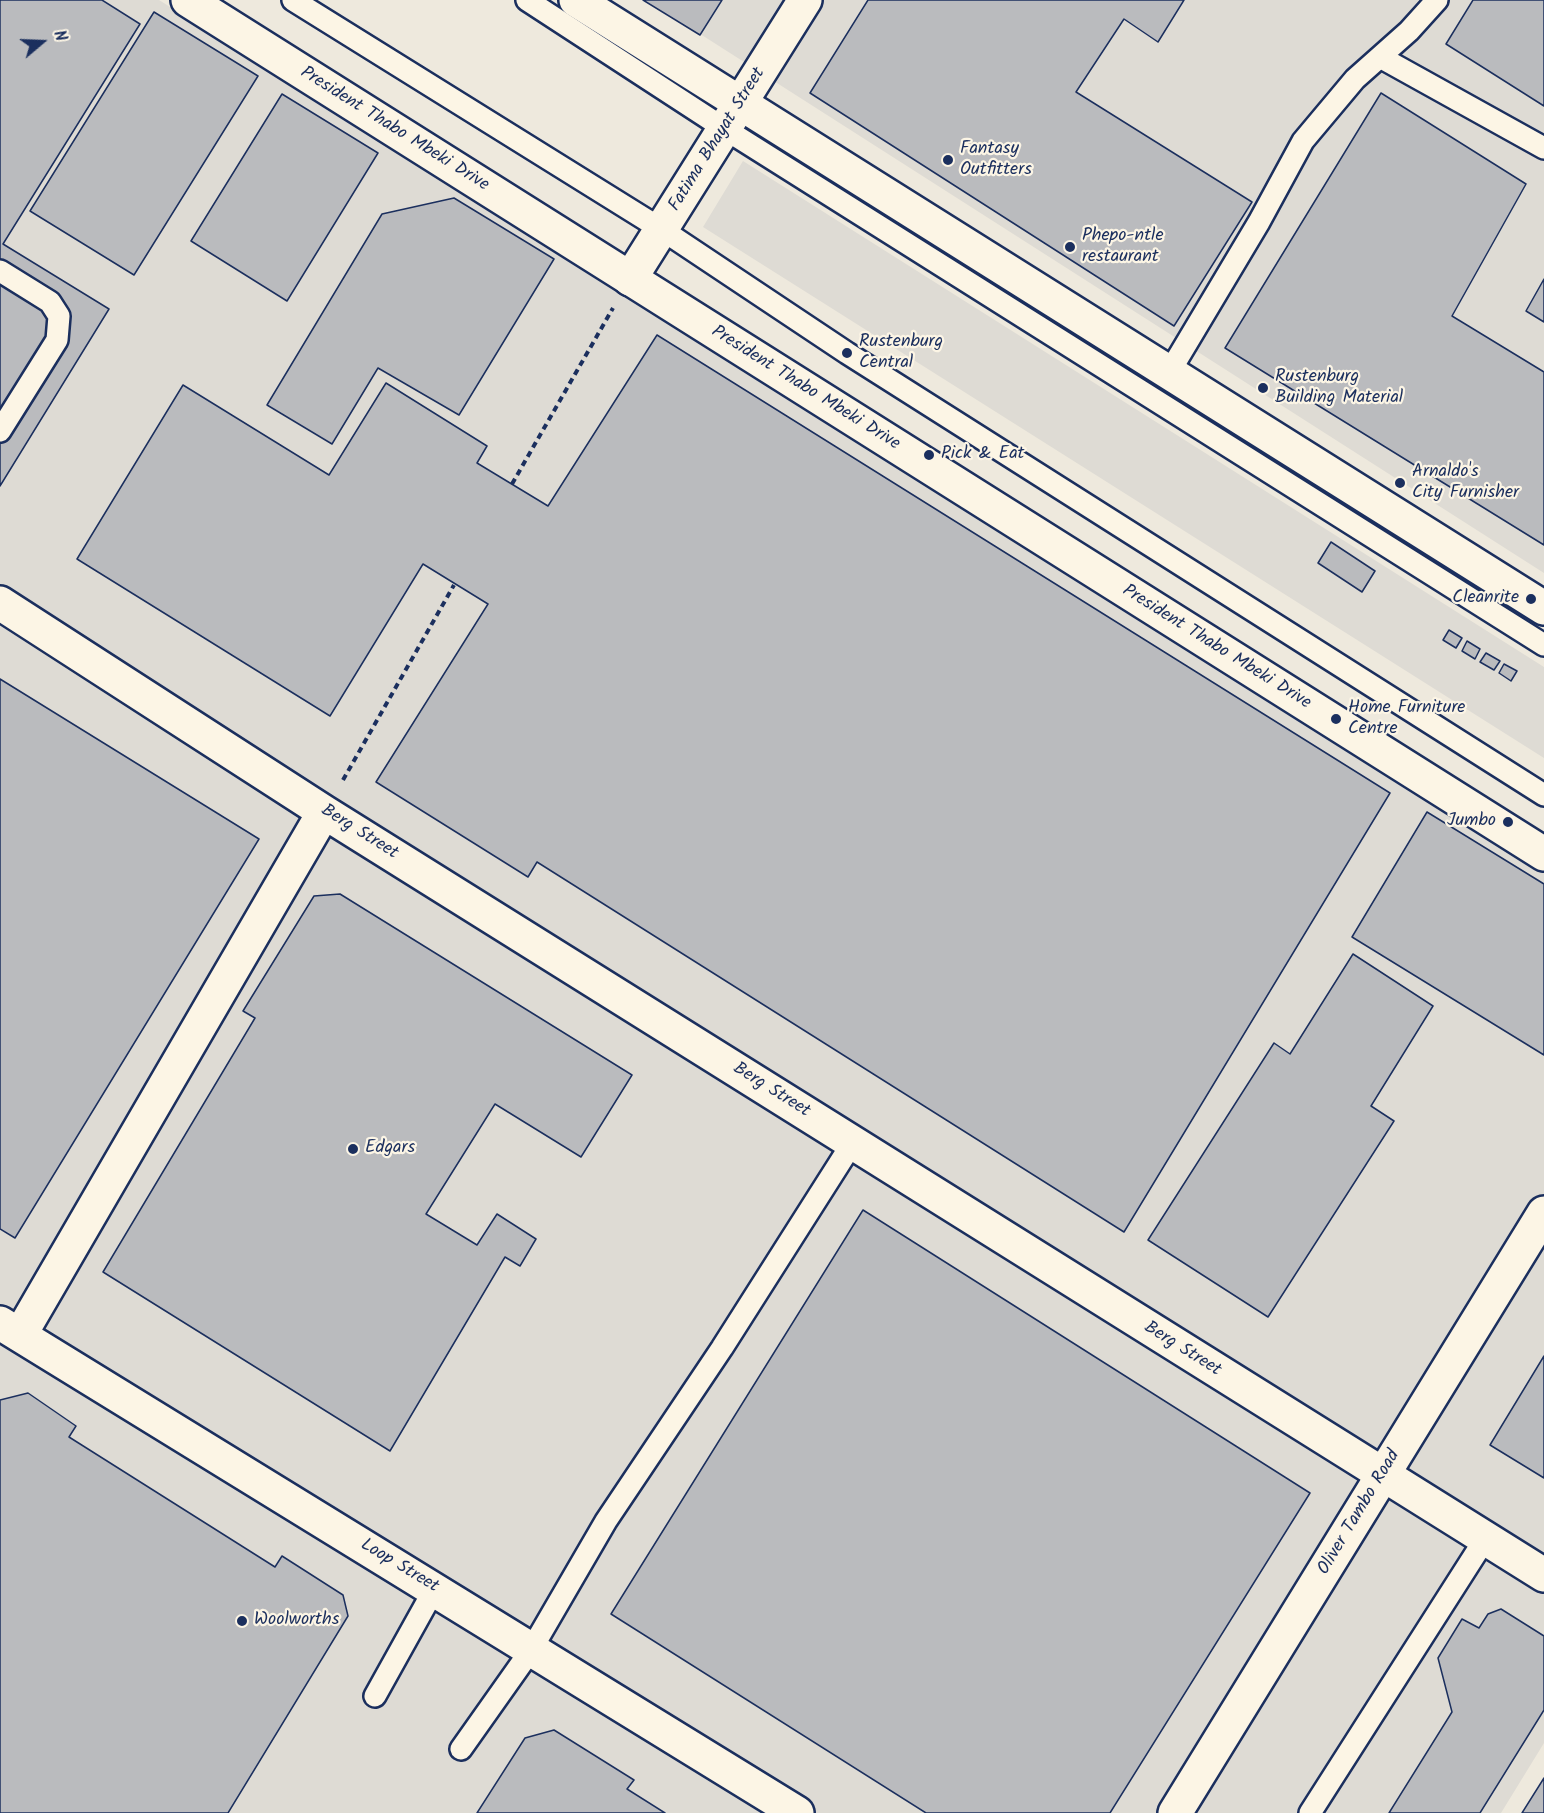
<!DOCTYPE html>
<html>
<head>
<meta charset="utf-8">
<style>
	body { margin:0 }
	#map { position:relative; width:1544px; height:1813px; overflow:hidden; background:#eee9dd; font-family:Kalam,sans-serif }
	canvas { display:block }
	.north { position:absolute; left:12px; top:12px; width:60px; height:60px; -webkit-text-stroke:4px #fcf5e5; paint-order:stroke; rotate:71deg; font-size:16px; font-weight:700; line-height:24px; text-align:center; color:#1b2f5e }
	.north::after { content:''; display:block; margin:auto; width:21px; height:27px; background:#1b2f5e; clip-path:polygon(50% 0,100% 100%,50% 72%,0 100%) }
</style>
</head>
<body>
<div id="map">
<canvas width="1544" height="1813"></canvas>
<div class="north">N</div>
</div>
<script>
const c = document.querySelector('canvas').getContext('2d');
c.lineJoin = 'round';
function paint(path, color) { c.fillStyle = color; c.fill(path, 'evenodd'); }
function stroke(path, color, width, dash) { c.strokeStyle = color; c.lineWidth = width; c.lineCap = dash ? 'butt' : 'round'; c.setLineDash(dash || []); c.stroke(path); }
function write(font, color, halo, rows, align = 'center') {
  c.font = font + ' Kalam,sans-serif'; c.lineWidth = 4.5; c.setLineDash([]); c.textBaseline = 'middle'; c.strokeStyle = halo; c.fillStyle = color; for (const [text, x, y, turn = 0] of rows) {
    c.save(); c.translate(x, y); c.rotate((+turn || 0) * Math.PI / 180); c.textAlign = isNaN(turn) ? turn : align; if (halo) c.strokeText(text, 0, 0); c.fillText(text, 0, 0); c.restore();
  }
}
const built = new Path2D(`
	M0 0H159L1544 871V1743L1501 1813H0Z
	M647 0H1544V573Z
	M743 161 1544 667V758L703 227Z`);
const building = new Path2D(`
	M0 0H102L140 24 3 244 109 309 0 486Z
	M643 0H722L700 35Z
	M868 0H1184L1158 42 1124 19 1076 92 1252 202 1174 326 810 93Z
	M1473 0H1544V106L1446 44Z
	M154 12 258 76 134 275 30 211Z
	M1381 93 1526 184 1452 316 1544 372V545L1225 348Z
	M282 94 378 153 287 301 191 241Z
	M454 198 554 259 459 415 378 368 332 444 267 405 382 214Z
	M1544 279V322L1526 311Z
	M657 335 1390 793 1124 1232 537 862 528 877 376 782 488 604 423 564 330 716 77 559 183 385 329 475 386 383 487 446 477 463 548 506Z
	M1331 542 1375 571 1362 592 1318 563Z
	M1449 630 1462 638 1456 648 1443 640Z
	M1467 641 1480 649 1475 659 1462 651Z
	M1486 653 1500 661 1494 670 1480 662Z
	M1504 664 1517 671 1511 681 1499 673Z
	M0 679 259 839 15 1238 0 1229Z
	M1427 812 1544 884V1055L1352 937Z
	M340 894 632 1075 581 1157 495 1104 426 1214 477 1245 497 1214 536 1239 520 1266 505 1257 390 1451 103 1272 255 1018 243 1011 314 896Z
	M1353 954 1433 1006 1371 1106 1394 1121 1268 1317 1148 1240 1274 1043 1290 1054Z
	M863 1210 1310 1493 1110 1813H926L611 1614Z
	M1544 1356V1478L1490 1445Z
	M28 1393 76 1426 69 1437 275 1567 282 1556 343 1595 348 1616 228 1813H0V1400Z
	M1501 1609 1544 1636V1710L1480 1813H1389L1452 1712 1438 1658 1462 1619 1479 1628 1488 1614Z
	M554 1730 634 1780 627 1789 665 1813H477L525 1738Z
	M1544 1778V1813H1522Z`);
const path = new Path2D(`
	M512 484 613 308
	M343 780 454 585`);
const lane = new Path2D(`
	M293 0 661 229 847 353 1544 795
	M527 0 725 129 1544 645
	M1380 57 1544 148
	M0 271 50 302 59 316 57 340 0 431
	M1170 371 1259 222 1303 141 1355 79 1409 31 1437 0
	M375 1696 435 1588
	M461 1749 531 1650 606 1521 722 1348 853 1142
	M1310 1813 1485 1539`);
const street = new Path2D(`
	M630 279 805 0
	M0 603 324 812 1544 1575
	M0 1323 797 1813
	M20 1335 324 812`);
const secondary = new Path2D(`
	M188 0 1544 854
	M576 0 1544 608
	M1175 1813 1544 1213`);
const markers = [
	[948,160,6,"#1b2f5e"],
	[1070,247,6,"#1b2f5e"],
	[847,353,6,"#1b2f5e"],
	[1263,388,6,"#1b2f5e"],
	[929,455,6,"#1b2f5e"],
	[1400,483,6,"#1b2f5e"],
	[1531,599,6,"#1b2f5e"],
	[1336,719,6,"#1b2f5e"],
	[1508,822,6,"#1b2f5e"],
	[353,1149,6,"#1b2f5e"],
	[242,1621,6,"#1b2f5e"]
];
const streetNames = [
	["President Thabo Mbeki Drive",394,130,32],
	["Fatima Bhayat Street",718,140,-58],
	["President Thabo Mbeki Drive",805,389,32],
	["President Thabo Mbeki Drive",1216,648,32],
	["Berg Street",359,833,32],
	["Berg Street",771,1091,32],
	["Berg Street",1182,1350,32],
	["Oliver Tambo Road",1360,1513,-59],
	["Loop Street",399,1567,31]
];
const poiNames = [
	["Fantasy",960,150],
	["Outfitters",960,171],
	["Phepo-ntle",1082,237],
	["restaurant",1082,258],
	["Rustenburg",859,343],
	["Central",859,364],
	["Rustenburg",1275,378],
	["Building Material",1275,399],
	["Pick & Eat",941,455],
	["Arnaldo's",1412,473],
	["City Furnisher",1412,494],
	["Cleanrite",1519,599,"right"],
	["Home Furniture",1348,709],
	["Centre",1348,730],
	["Jumbo",1496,822,"right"],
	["Edgars",365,1149],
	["Woolworths",254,1621]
];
paint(built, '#dedbd4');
paint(building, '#babbbe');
stroke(building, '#1b2f5e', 1.5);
stroke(lane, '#1b2f5e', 26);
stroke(street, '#1b2f5e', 38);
stroke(secondary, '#1b2f5e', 38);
stroke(path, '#1b2f5e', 4, [6, 4.5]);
stroke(lane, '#fcf5e5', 21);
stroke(street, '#fcf5e5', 33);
stroke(secondary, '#fcf5e5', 33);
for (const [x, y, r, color] of markers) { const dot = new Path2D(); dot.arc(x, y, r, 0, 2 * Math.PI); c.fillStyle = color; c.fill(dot); stroke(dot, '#fcf5e5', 2); }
write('18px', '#1b2f5e', '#fcf5e5', streetNames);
write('18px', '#1b2f5e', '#fcf5e5', poiNames, 'left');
</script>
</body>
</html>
